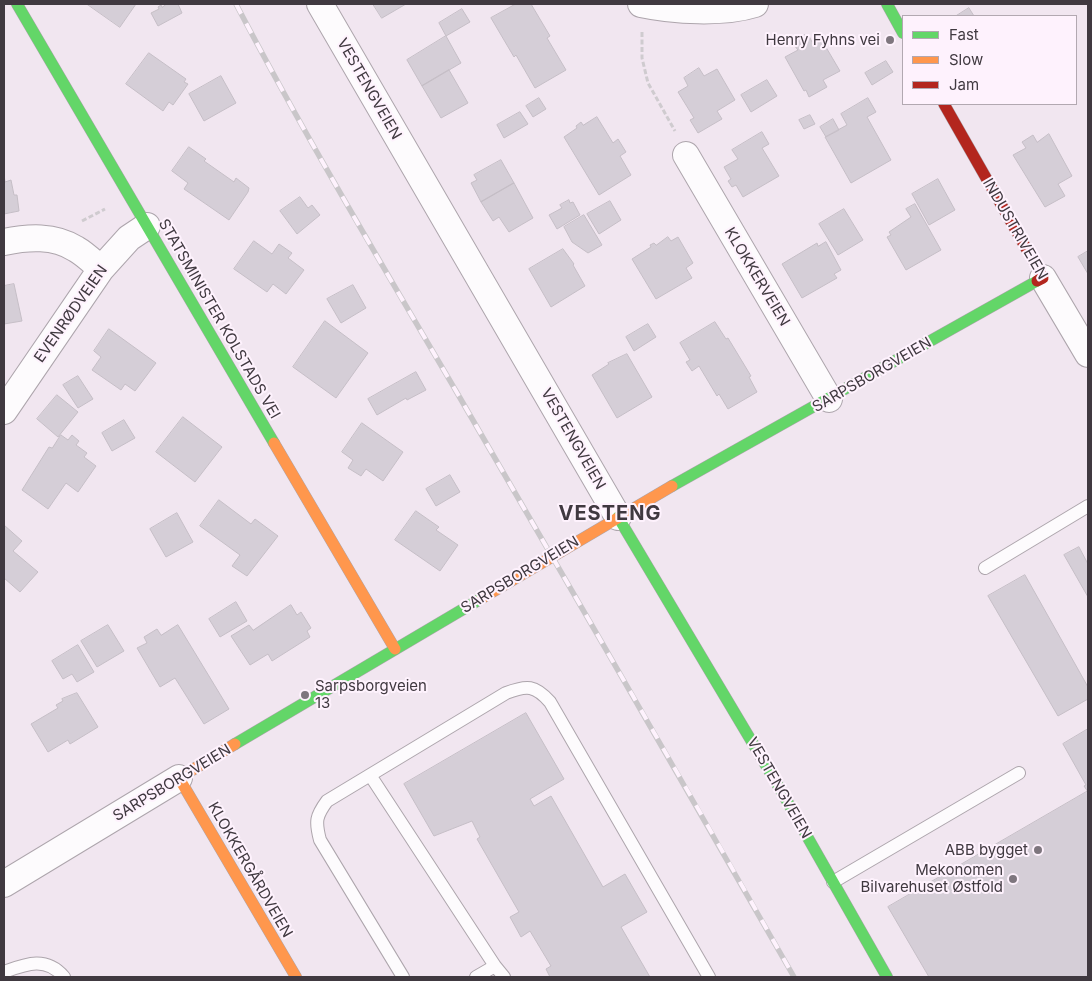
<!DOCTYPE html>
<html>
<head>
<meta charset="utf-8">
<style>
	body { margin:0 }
	#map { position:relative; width:1092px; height:981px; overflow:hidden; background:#f1e6f0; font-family:Inter,sans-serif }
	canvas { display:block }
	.frame { position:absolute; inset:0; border:5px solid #403940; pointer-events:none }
	.legend { position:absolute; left:902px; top:15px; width:175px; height:90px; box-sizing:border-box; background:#fef2fd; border:1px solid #b2a8b1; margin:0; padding:6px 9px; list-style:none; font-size:15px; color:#403940 }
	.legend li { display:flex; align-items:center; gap:10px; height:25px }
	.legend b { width:25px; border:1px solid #b2a8b1 }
</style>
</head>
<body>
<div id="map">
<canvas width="1092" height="981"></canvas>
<div class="frame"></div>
<ul class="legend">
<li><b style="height:6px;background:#63d668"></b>Fast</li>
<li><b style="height:6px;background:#ff974d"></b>Slow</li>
<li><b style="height:6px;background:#b3261e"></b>Jam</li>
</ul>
</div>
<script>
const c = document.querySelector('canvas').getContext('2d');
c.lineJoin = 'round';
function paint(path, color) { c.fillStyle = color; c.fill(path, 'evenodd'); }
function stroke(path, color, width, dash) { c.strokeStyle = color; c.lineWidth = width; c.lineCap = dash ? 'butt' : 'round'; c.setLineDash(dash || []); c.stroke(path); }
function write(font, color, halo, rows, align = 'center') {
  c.font = font + ' Inter,sans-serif'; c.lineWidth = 4; c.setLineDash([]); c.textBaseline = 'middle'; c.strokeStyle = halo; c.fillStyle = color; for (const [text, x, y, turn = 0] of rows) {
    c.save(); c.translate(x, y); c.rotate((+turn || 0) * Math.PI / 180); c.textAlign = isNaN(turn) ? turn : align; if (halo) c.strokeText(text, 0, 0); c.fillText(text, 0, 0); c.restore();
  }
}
const building = new Path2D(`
	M87 4H136L120 27Z
	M167 4H178L182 13 158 26 151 13 159 9 158 7 161 5 162 7Z
	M373 4H406L382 18Z
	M516 4H531L550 36 547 38 566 70 535 88 516 55 514 57 491 18Z
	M969 8 974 16H956Z
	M462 9 470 22 446 36 439 23Z
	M805 35 806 38 809 36 812 42 820 37 840 71 823 80 827 87 809 97 806 90 804 91 785 57 798 50 794 45 797 43 795 40Z
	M446 36 461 63 422 86 407 60Z
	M149 53 186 79 184 82 188 84 173 105 169 102 163 111 126 84Z
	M886 61 893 72 872 85 865 73Z
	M699 68 704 76 717 69 735 100 717 111 722 119 698 133 690 120 694 118 678 92 688 86 684 78Z
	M449 70 468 103 441 118 422 86Z
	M221 76 236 103 204 121 189 94Z
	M767 80 777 96 751 112 741 95Z
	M539 98 546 109 533 117 526 106Z
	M868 98 876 112 867 117 891 160 851 183 825 137 847 125 841 114Z
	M520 112 528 124 504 138 497 125Z
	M810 115 815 124 804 129 799 120Z
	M597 117 613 143 618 139 626 152 620 156 631 175 599 195 564 137 577 128 576 126 581 122 583 125Z
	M833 119 839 130 826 137 820 127Z
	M762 132 769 144 762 148 779 176 743 197 736 185 732 187 728 181 731 179 724 167 738 159 732 150Z
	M1049 134 1072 176 1058 184 1065 196 1045 207 1013 155 1026 148 1022 142 1033 135 1037 142Z
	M189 147 206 159 204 161 234 182 236 178 249 188 248 192 229 220 184 189 188 183 172 171Z
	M501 160 514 183 481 202 471 183 477 180 474 175Z
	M4 174 5 182 11 180 14 195H17L19 211 4 214Z
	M938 179 955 210 929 225 912 194Z
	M514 183 533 218 509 232 499 217 493 221 481 202Z
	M300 197 308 208 312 205 320 215 297 234 280 211Z
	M569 200 570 203 573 202 580 215 557 229 549 215 562 208 560 205Z
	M610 201 621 220 599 234 587 214Z
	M915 204 941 250 906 270 887 237 891 235 889 232 911 217 906 209Z
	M844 209 863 240 838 255 819 224Z
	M584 215 602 245 588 253 572 242 564 227Z
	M668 237 671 241 678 237 693 263 686 268 692 278 656 299 632 259 651 247 650 245 654 243 656 245Z
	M254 241 272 254 279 244 292 253 288 258 304 270 286 294 273 284 267 292 234 269Z
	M826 242 841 270 834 274 837 278 802 298 782 264 817 243 818 246Z
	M563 249 574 264 573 265 585 286 551 307 529 269Z
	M1088 251V274L1078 257Z
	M14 284 22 321 4 324V286Z
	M353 285 366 308 341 323 327 299Z
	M325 321 368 353 336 398 293 367Z
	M715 322 726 339 728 338 751 376 749 377 757 392 728 409 719 394 717 396 699 366 692 371 686 362 690 360 680 343Z
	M648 324 656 337 634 351 626 337Z
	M109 329 156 363 135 391 125 384 121 390 92 370 101 357 94 351Z
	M627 354 652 397 617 418 592 375 609 364 608 363Z
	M416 372 426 390 407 400 406 398 377 415 368 399Z
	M78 376 93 399 78 408 63 385Z
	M57 395 78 412 58 437 37 419Z
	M183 417 222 447 195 482 156 452Z
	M124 420 135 438 112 451 102 433Z
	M362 423 403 452 383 481 366 469 361 476 348 468 353 460 342 452Z
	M61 435 68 440 72 435 79 441 76 445 87 453 84 457 96 466 78 492 66 483 48 509 22 490 49 447 52 448Z
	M450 475 460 492 436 506 426 489Z
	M219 500 251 524 255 519 278 536 247 576 232 566 240 555 200 526Z
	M416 511 439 527 436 530 458 545 440 571 395 540Z
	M177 513 193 542 166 557 150 529Z
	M4 525 22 541 13 551 38 572 20 592 4 578Z
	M1079 547 1088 564V597L1064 555Z
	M1025 575 1088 687V699L1058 716 988 596Z
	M236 602 247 621 220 637 209 619Z
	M291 605 297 615 301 612 311 628 307 631 310 637 272 661 268 654 250 665 231 636 249 625 253 630Z
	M108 625 124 651 97 667 81 641Z
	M178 625 229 709 204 724 175 678 160 687 137 648 147 643 144 637 157 629 161 635Z
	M78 645 94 672 77 682 72 674 63 679 52 661Z
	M77 693 98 727 70 744 68 740 48 752 31 724 58 708 56 705 63 701 62 699Z
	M526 713 564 779 530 799 534 806 551 796 603 887 625 874 647 912 621 927 650 977H550L546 969 551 966 530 931 521 937 510 917 519 912 477 839 480 837 472 821 434 836 404 784Z
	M1088 729V792L1084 786 1086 785 1063 744Z
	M1088 791V977H929L888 907Z`);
const path = new Path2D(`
	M642 32V58L648 83 675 131
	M82 221 105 209`);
const lane = new Path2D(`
	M985 568 1088 506
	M370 775 495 966 504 977
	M833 882 1019 773
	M4 972C26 964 46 956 64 977
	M403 977 320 840C315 821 316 816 327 801L506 693C527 685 535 685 550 702L709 977
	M476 977 495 966`);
const street = new Path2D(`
	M320 4 618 517
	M641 4C674 11 723 14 755 4
	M686 155 829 399
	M4 242C28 237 54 235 76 249 85 254 93 262 101 269
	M1043 278 1088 354
	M4 411 101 269 129 238 147 226
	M4 884 179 778`);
const fast = new Path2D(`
	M17 4 274 443
	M887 4 903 33
	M672 486 1037 281
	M618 517 783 794 887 977
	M235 744 482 598`);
const slow = new Path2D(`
	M274 443 395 649
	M482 598 672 486
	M235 744 179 778 296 977`);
const jam = new Path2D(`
	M944 104 1043 278 1037 281`);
const rail = new Path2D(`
	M236 4C305 136 381 263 456 391 569 586 683 781 794 977`);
const markers = [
	[890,40,5,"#7e767e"],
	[305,695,5,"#7e767e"],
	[1038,850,5,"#7e767e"],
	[1013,879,5,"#7e767e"]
];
const poiNames = [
	["Henry Fyhns vei",880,40],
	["Sarpsborgveien",315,686,"left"],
	["13",315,703,"left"],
	["ABB bygget",1028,850],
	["Mekonomen",1003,870],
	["Bilvarehuset Østfold",1003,887]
];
const streetNames = [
	["VESTENGVEIEN",369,89,60],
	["INDUSTRIVEIEN",1015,229,60],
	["KLOKKERVEIEN",757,277,59],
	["EVENRØDVEIEN",71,314,-55],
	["STATSMINISTER KOLSTADS VEI",219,319,60],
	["SARPSBORGVEIEN",872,375,-30],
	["VESTENGVEIEN",573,439,60],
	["SARPSBORGVEIEN",520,575,-31],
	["SARPSBORGVEIEN",172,783,-31],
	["VESTENGVEIEN",779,788,60],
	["KLOKKERGÅRDVEIEN",250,870,60]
];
const districtNames = [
	["VESTENG",610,514]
];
paint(building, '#d5ced7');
stroke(building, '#c5bec6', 1);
stroke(lane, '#ada5ac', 14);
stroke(street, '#ada5ac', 28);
stroke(fast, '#ada5ac', 12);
stroke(slow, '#ada5ac', 12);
stroke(jam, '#ada5ac', 12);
stroke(path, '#cfcbcf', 3, [5, 2.5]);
stroke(lane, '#fdfbfd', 12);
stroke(street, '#fdfbfd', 26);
stroke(fast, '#63d668', 11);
stroke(slow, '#ff974d', 11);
stroke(jam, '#b3261e', 11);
stroke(rail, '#c9c6c9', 5.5);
stroke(rail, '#fef2fd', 4, [11]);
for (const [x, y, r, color] of markers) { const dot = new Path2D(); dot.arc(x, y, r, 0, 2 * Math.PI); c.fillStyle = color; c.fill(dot); stroke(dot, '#fef2fd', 2); }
write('15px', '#403940', '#fef2fd', poiNames, 'right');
write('15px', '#403940', '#fef2fd', streetNames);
c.letterSpacing = '1px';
write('bold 20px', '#403940', '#fef2fd', districtNames);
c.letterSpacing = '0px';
</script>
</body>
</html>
